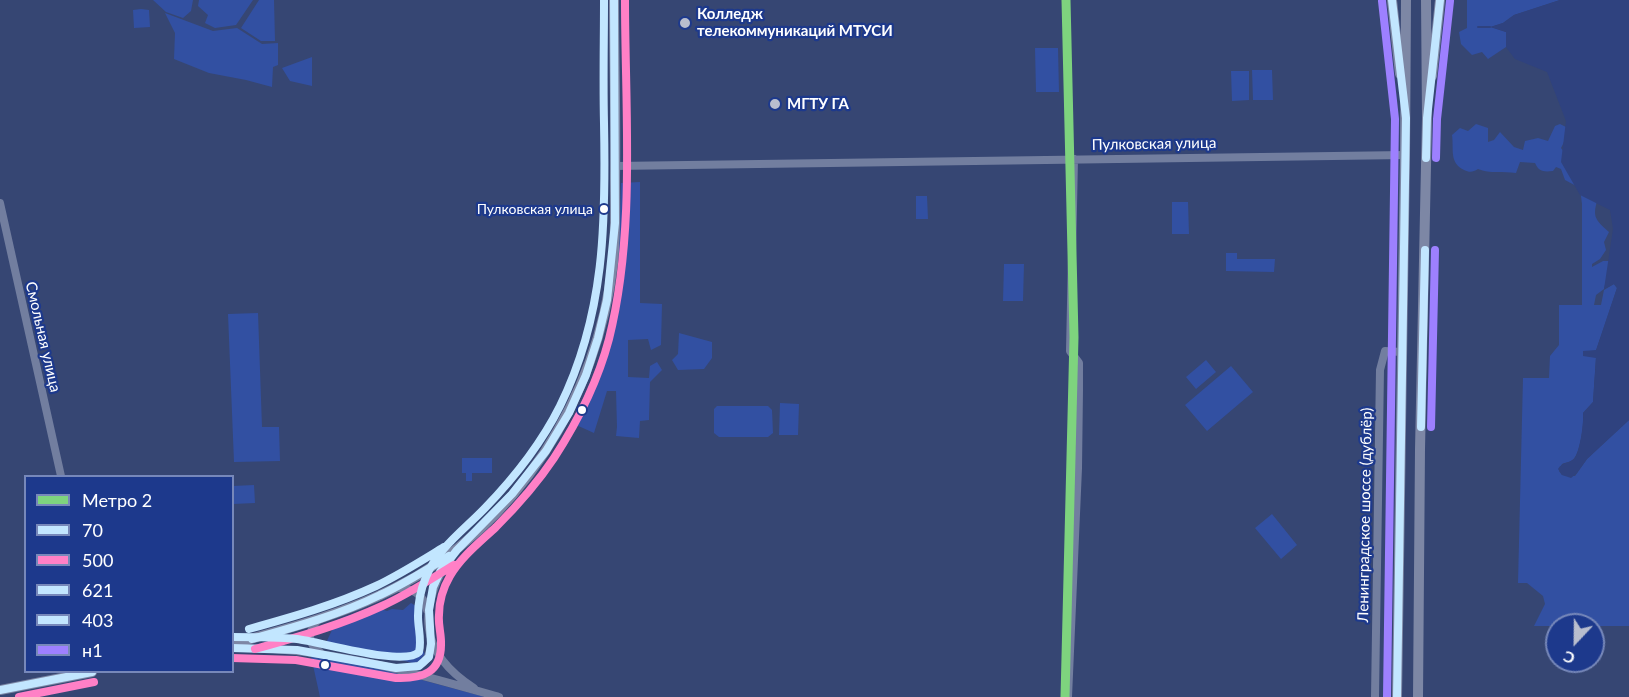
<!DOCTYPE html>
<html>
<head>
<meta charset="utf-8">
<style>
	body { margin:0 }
	#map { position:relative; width:1629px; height:697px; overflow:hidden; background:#364673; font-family:Lato,sans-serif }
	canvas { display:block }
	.legend { position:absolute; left:24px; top:475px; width:210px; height:198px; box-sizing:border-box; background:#1d398c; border:2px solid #7788ba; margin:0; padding:8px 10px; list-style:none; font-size:18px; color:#fff }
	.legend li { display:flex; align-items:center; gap:12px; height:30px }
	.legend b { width:30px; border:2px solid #7788ba }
	.north { position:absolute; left:1545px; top:613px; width:60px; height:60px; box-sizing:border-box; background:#1d398c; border:2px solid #7788ba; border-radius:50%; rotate:202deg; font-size:16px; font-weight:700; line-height:24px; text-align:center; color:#fff }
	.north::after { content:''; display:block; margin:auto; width:21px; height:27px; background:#b9bece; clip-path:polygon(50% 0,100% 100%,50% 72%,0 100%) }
</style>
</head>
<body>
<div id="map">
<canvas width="1629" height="697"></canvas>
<ul class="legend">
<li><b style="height:8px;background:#7ed37e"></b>Метро 2</li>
<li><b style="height:8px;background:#c2e6ff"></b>70</li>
<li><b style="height:8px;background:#ff80c6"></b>500</li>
<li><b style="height:8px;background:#c2e6ff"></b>621</li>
<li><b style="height:8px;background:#c2e6ff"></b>403</li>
<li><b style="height:8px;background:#9d80ff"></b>н1</li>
</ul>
<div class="north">С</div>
</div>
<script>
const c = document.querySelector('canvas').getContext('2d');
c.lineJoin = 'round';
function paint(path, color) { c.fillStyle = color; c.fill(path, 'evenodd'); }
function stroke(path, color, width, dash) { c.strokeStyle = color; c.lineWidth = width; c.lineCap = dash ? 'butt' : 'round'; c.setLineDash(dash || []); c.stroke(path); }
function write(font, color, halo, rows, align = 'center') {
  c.font = font + ' Lato,sans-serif'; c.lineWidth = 4.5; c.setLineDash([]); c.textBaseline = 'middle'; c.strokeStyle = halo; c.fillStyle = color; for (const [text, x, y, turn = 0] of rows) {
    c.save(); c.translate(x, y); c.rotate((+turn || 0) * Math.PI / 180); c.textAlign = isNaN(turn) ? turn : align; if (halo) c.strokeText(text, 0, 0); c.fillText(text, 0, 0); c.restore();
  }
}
const green = new Path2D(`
	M153 0H193L191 11 183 18 166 12Z
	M199 0H253L236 25 215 28 205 23 208 15 198 6Z
	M259 0H274L275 41H261L241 28Z
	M1467 0H1560L1514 15 1503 23 1491 27 1506 32V47L1488 59 1482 52 1472 55 1461 44 1459 32 1467 28Z
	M141 9 149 10 150 27 134 28 133 10Z
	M165 13 213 31 237 28 262 44 278 43V65L273 67 272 87 246 80 209 73 174 59 175 33Z
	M1035 48H1058L1059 92H1036Z
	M312 57V86L290 81 282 68Z
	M1252 70H1272L1273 100H1253Z
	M1231 71H1249V100L1232 101Z
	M1476 124 1488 128V142L1494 140 1500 132 1514 147 1523 150 1525 141 1538 138 1548 141 1555 126 1560 124 1566 127 1567 136 1561 148 1598 197C1593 216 1593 218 1609 232L1604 242 1606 250 1600 259 1592 264V267L1603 261H1611L1604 289 1596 295 1594 305H1601L1604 290 1614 284 1617 288 1596 351H1583L1596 357 1593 402 1583 413C1584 423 1581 448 1575 457 1572 462 1567 462 1562 464L1559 471 1562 475 1575 476 1587 459 1629 420V626H1534L1545 604 1543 596 1527 583H1518L1523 378H1549L1550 356 1559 345V305H1582V204L1580 188 1565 180 1561 169 1556 167 1553 171C1544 172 1539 172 1535 163L1520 162 1516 173C1503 171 1490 174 1478 169 1473 172 1470 173 1464 170 1449 163 1454 149 1452 135L1460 128 1468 131Z
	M640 182V303L662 304 661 345 651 350 648 339 628 340V377L649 378 650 366 657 362 662 370 650 382 649 420 640 421 639 438 616 436 617 427 616 391H607L594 433 574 424 592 388 611 318 618 281 621 183Z
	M916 196H927L928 219H916Z
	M1172 202H1188L1189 234H1172Z
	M1226 253H1237V259H1275L1274 272 1226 271Z
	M1004 264H1024L1023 301H1003Z
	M258 313 262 427H279L280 461 234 462 228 314Z
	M679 333 712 342V358L704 369 678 370 672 360 678 354Z
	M1206 360 1216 372 1196 389 1186 377Z
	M1231 366 1253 392 1207 431 1185 405Z
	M780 403 799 404 798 435H779Z
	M717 406H768L772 410 773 433 768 437H719L714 433V409Z
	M462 458H492V473H472V481H466V473H462Z
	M254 485 255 503 233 504V486Z
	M1272 514 1297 545 1281 559 1255 528Z
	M411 603 421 609 415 630 417 635V641L425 654 418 662 413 663 350 648 344 650 324 647 333 628 344 617 374 607 387 611 392 609 403 610Z
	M311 656 370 666 485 697H320Z`);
const water = new Path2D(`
	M1560 0H1629V420L1587 459 1577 473 1571 478 1562 475 1558 469C1562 462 1568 464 1574 459 1580 452 1584 422 1583 413L1593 402 1596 358 1583 356V351L1596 350 1617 288 1614 284 1604 289 1613 229 1610 210 1580 195 1561 162 1566 121 1547 72 1515 59 1506 47V32L1490 27 1503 23 1514 15Z`);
const stream = new Path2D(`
	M1478 27H1490`);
const minor = new Path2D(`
	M615 166 1405 155
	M0 203 61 476
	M451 555C417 609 418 652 474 688
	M395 588C411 587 424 594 427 610
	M319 619C308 630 306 643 320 652
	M232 648C323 646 412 672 499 697
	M402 668C421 669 431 661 431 641
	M1068 697 1078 468 1079 390V363L1070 351 1074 159
	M1375 697 1380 370 1385 351 1401 352`);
const major = new Path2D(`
	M1392 0 1400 74
	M1432 76 1440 0
	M232 644C287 629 344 614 395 588 517 527 598 397 613 263 616 234 615 205 615 177 616 118 614 59 614 0
	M0 690 92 672
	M1397 697 1405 155 1406 0
	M1418 697 1420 449 1427 118 1426 0`);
const bus1 = new Path2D(`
	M252 639C295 627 339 615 380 595 404 584 426 570 449 556
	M232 648 297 650 396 668 419 666 429 657 431 644 429 610 433 587 440 572 457 550 512 494 546 451 569 413 586 375 598 338 607 300 615 223 614 0
	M0 690 92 672`);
const bus2 = new Path2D(`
	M255 649C298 637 341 625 382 606 407 595 431 579 454 565
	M232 658 296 660 396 678C422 679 442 673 441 642 441 633 438 624 439 615 439 602 443 588 450 576 461 557 480 542 496 527 517 506 538 482 554 458 578 421 598 381 609 339 636 231 625 111 625 0
	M19 697 94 682`);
const bus3 = new Path2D(`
	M249 629C292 617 335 605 376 586 399 575 421 561 444 547
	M232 637C254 637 276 637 297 639 321 642 405 667 419 652 422 640 418 629 418 616 418 603 421 589 426 577 438 548 464 530 485 508 514 478 541 444 560 406 605 315 606 222 604 123 603 82 604 41 604 0`);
const bus4 = new Path2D(`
	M1392 0 1406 118 1397 697
	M1426 158 1427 118 1440 0
	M1421 427 1425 250`);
const bus5 = new Path2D(`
	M1382 1 1395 119 1387 697
	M1436 158 1437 119 1450 1
	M1431 427 1435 250`);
const metro1 = new Path2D(`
	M1065 697 1074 337 1066 0`);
const markers = [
	[685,23,6,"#b9bece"],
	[775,104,6,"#b9bece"],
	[604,209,5,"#fff"],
	[582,410,5,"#fff"],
	[325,665,5,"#fff"]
];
const busNames = [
	["Пулковская улица",593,209]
];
const poiNames = [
	["Колледж",697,14],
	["телекоммуникаций МТУСИ",697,31],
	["МГТУ ГА",787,104]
];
const streetNames = [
	["Пулковская улица",1154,144,-1],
	["Смольная улица",43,337,77],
	["Ленинградское шоссе (дублёр)",1365,515,-89]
];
paint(green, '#3250a2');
paint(water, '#2f427f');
stroke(stream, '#2f427f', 2);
stroke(minor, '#727e9f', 8);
stroke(major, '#7d87a5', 10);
stroke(bus1, '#c2e6ff', 8);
stroke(bus2, '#ff80c6', 8);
stroke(bus3, '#c2e6ff', 8);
stroke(bus4, '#c2e6ff', 8);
stroke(bus5, '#9d80ff', 8);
stroke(metro1, '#7ed37e', 9);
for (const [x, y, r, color] of markers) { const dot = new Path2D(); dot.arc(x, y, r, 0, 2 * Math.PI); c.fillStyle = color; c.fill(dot); stroke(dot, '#1d398c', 2); }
write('14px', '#fff', '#1d398c', busNames, 'right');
write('bold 15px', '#fff', '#1d398c', poiNames, 'left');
write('15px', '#fff', '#1d398c', streetNames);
</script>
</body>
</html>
